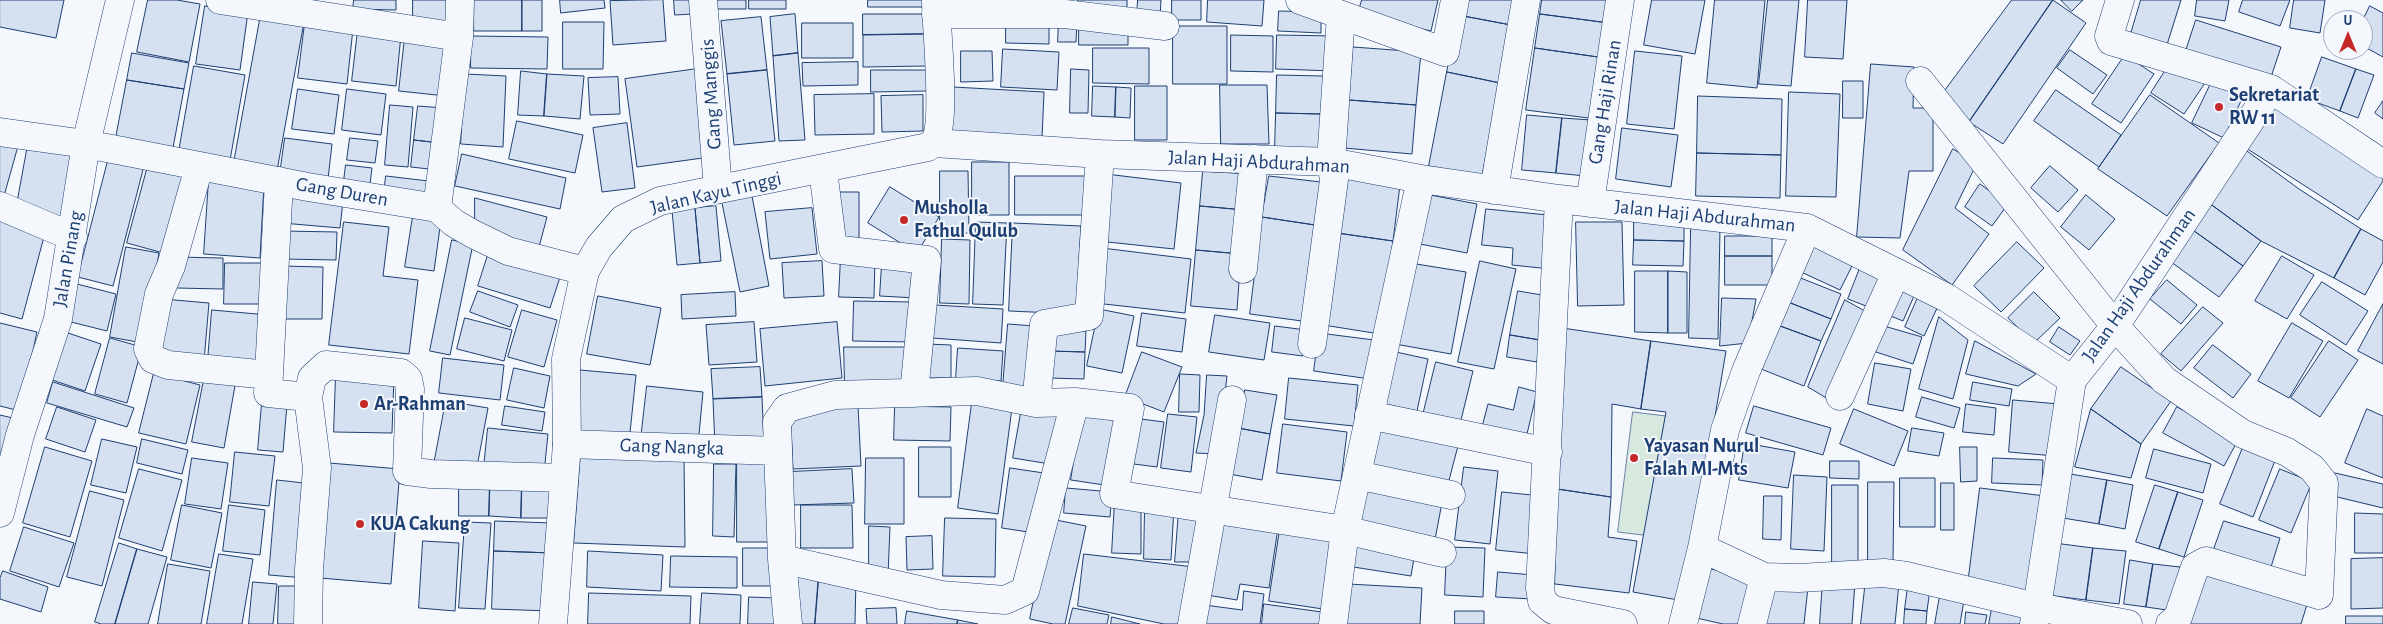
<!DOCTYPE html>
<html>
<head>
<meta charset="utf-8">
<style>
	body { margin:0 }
	#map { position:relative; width:2383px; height:624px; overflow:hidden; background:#f4f7fb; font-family:"Alegreya Sans",sans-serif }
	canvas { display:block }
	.north { position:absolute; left:2323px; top:10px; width:50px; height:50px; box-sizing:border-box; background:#f4f7fb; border:1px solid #9eadc5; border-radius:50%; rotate:0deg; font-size:14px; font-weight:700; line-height:20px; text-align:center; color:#1d3f73 }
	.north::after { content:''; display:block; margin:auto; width:18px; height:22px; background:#c62828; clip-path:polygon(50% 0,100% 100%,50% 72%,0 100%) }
</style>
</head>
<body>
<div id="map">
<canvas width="2383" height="624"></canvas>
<div class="north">U</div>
</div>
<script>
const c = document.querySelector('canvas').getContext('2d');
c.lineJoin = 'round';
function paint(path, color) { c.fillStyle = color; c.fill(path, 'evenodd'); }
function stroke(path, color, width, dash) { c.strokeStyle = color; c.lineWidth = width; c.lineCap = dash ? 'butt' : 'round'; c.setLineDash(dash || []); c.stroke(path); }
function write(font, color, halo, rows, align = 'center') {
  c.font = font + ' "Alegreya Sans",sans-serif'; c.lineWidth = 4; c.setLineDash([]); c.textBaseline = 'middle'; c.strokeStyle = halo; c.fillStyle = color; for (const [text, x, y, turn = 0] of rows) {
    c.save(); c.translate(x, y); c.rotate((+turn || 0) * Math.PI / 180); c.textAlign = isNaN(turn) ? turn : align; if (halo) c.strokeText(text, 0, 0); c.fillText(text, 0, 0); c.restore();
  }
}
const green = new Path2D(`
	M1633 412 1666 416 1651 536 1618 532Z`);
const building = new Path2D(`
	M0 0H64L56 38 0 27Z
	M148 0H177L200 4 189 62 137 52Z
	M354 0H396V10L353 9Z
	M413 0H450V24L413 23Z
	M474 0H522V31H474Z
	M522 0H542V31H522Z
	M560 0H604L605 8 561 13Z
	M663 0 666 41 613 45 610 1Z
	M674 0H692L693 14 675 15Z
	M717 0H746V9H717Z
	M749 0H786V9H749Z
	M868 0H926V7H868Z
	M1078 0H1127V10L1077 8Z
	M1138 0H1161L1160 17 1137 15Z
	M1172 0H1201V20H1172Z
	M1208 0H1264L1262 26 1207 22Z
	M1362 0H1438L1431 31 1358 14Z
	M1460 0H1516L1511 25 1458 15Z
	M1542 0H1612L1609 23 1540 14Z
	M1652 0H1705L1695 54 1644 45Z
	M1715 0H1765L1757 88 1707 83Z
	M1768 0H1799L1791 86 1759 84Z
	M1808 0H1847L1843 59 1805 57Z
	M2012 0H2053L1969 122 1944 92Z
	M2053 0 2086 23 2003 144 1969 122Z
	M2061 0H2083L2072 11Z
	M2141 0H2181L2166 48 2130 37Z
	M2197 0H2229L2225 21 2195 16Z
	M2243 0H2290L2280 26 2239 12Z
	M2294 0H2325L2320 33 2290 28Z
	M205 6 248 12 240 70 196 64Z
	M2370 6 2383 13V57L2363 46V20Z
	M1279 11 1321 12V33L1278 31Z
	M261 14 304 22 276 176 233 168Z
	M795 14 798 53 773 56 770 17Z
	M863 14H928V34L863 35Z
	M1540 14 1609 23 1605 58 1535 48Z
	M1458 15 1511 25 1500 83 1447 72Z
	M761 17 767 70 727 74 721 21Z
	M1006 20H1049V44L1006 43Z
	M1059 20 1077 21 1076 42H1058Z
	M2196 20 2281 47 2269 83 2184 57Z
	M563 22H604L603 69H563Z
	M305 23 353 29 347 84 298 78Z
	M802 23H853V58H802Z
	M1079 26H1128V45H1079Z
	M1173 26H1227V84H1173Z
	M358 30 401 35 396 86 352 81Z
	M928 34V66L863 67V35Z
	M1231 35 1273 36V72L1231 71Z
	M1277 35 1335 36V71L1276 69Z
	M471 36 548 37 547 69 471 68Z
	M405 37 452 42 446 96 399 91Z
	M1353 47 1421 52 1416 105 1349 100Z
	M1093 48H1149V84L1093 83Z
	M1535 48 1605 58 1596 119 1526 110Z
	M1003 49 1059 52 1057 90 1001 87Z
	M2070 50 2107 75 2093 94 2057 68Z
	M961 51H992L993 81 961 82Z
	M1635 51 1682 56 1674 129 1627 124Z
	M132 53 189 63 184 89 127 80Z
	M798 53 805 140 779 141 773 56Z
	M2125 55 2154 74 2121 123 2092 104Z
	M2322 57 2356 69 2340 111 2307 99Z
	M858 62V85L803 86 802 63Z
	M2171 62 2205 83 2184 114 2151 93Z
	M1871 64 1914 67 1913 108H1933V171H1909L1900 238 1857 237Z
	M194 66 245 75 229 166 178 157Z
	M697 69 710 157 637 167 625 79Z
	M1071 69 1089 70 1088 113H1070Z
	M2356 69 2374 75 2358 118 2340 111Z
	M767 70 775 141 734 145 727 74Z
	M871 70H927V91L871 92Z
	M521 71 547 74 544 116 518 115Z
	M1447 72 1500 83 1482 176 1429 166Z
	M465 74 506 76 503 147 461 144Z
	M547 74 584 76 580 119 544 116Z
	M1277 75 1323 76 1322 114 1276 113Z
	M2215 75 2246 90 2224 138 2192 123Z
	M618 77 620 114 590 115 588 78Z
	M127 80 184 89 172 153 115 143Z
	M1843 81H1863V118H1843Z
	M1220 85H1267L1269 144H1221Z
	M1093 86 1116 87 1115 117 1092 116Z
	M1135 86H1167V140H1135Z
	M953 87 1044 92 1042 138 950 133Z
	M1116 87 1131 88 1130 118 1115 117Z
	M298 89 339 95 334 134 292 129Z
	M347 89 386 94 381 135 342 130Z
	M2056 90 2121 135 2099 167 2034 121Z
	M1789 92 1840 94 1836 197 1786 196Z
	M874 94V134L815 135 814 95Z
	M923 95V131L882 132 881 96Z
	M2150 95 2219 143 2167 216 2098 169Z
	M1698 96 1782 99 1781 155 1697 153Z
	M1349 100 1416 105 1412 154 1344 148Z
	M2277 100 2383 168V181L2358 220 2246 148Z
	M2383 101V119L2375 113Z
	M390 105 413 107 408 167 385 165Z
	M418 106 444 108 440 143 414 140Z
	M1276 113 1322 114 1321 149 1275 148Z
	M1527 115 1562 118 1556 173 1522 170Z
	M1562 118 1591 120 1585 176 1556 173Z
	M517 121 583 135 575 173 509 159Z
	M627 123 635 188 602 192 593 128Z
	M1622 128 1678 135 1671 187 1616 179Z
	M285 138 332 144 328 179 280 174Z
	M350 138 378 141 375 163 347 160Z
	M29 139 80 148 66 219 16 210Z
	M414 140 440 143 438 170 411 167Z
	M0 141 18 146 4 196 0 195Z
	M1953 149 1977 163 1955 208 1989 234 1952 285 1903 250Z
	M2247 151 2299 189 2361 229 2334 278 2261 241 2209 203Z
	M110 153 145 162 113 286 78 277Z
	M1697 153 1781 155 1780 198 1696 196Z
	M462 154 566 178 560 209 455 186Z
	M149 162 189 173 167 254 127 243Z
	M972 162H1009V215H972Z
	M346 165 372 168 369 192 343 188Z
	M2050 166 2078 190 2058 212 2031 188Z
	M940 171H968L969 233H940Z
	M1203 171 1248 174 1245 210 1200 206Z
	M1106 174 1181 183 1174 249 1098 241Z
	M386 176 437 182 435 199 384 193Z
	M1015 176H1091V215H1015Z
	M1269 176 1321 182 1315 225 1262 217Z
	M1337 177 1400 185 1393 241 1330 232Z
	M209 179 264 184 260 258 204 254Z
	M1980 184 2008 204 1992 226 1965 207Z
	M890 187 939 217 917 253 868 223Z
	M839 192H859V239H839Z
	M285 195 343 201 340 228 282 223Z
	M1430 195 1477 204 1467 253 1420 244Z
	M2086 195 2115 219 2089 250 2061 227Z
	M752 196 769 286 740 292 722 203Z
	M475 198 547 217 539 247 475 232Z
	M2209 203 2261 241 2243 266 2190 228Z
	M716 206 721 261 700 263 695 208Z
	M1200 206 1245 210 1241 254 1196 250Z
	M695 208 700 263 677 265 672 210Z
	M812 208 817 254 770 259 765 212Z
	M1486 209 1548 215 1550 269 1512 265 1513 248 1482 245Z
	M413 216 441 220 434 271 405 267Z
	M1262 217 1315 225 1302 321 1250 314Z
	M1634 220 1684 221V241L1634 240Z
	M0 221 45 233 22 319 0 313Z
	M344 222 389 227 383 276 418 280 409 354 329 345Z
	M976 222 1007 223 1003 305 973 304Z
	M1576 222H1622L1624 305 1578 306Z
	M1013 223 1081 226 1076 314 1009 311Z
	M1691 228H1720L1718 339 1689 338Z
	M2190 228 2243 266 2219 297 2167 259Z
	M2361 229 2383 241V262L2365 295 2334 278Z
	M283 231 337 232 336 260 283 259Z
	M1330 232 1393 241 1380 334 1317 324Z
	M1725 236H1772V256H1725Z
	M942 239 970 240 969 304 940 303Z
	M452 240 473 244 450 355 430 351Z
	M1634 240 1684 241 1683 266 1633 265Z
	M2017 242 2044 268 2001 312 1974 286Z
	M1812 244 1853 264 1840 290 1799 271Z
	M126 247 159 253 143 343 110 337Z
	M1102 248 1191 259 1185 313 1095 303Z
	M490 249 562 271 550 308 478 286Z
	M1196 250 1241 254 1237 310 1191 306Z
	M841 256 875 258 874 298 839 297Z
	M1725 256H1772V285H1725Z
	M2282 256 2314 275 2287 319 2255 301Z
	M176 257 223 258V289L176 288Z
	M822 261 824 296 784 298 782 263Z
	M1480 261 1516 269 1494 369 1458 362Z
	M225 263H269L268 304H224Z
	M882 263 918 264 916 298 880 296Z
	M1410 263 1466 272 1451 354 1395 344Z
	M1862 263 1886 272 1871 308 1848 299Z
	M282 266 323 267 322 319H282Z
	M1635 271H1668V333L1635 332Z
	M1668 271 1687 272V333H1668Z
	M1793 275 1841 294 1831 319 1783 300Z
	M2167 280 2197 305 2181 324 2150 299Z
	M2322 282 2368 311 2346 345 2300 315Z
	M73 283 116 294 107 331 63 320Z
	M1896 288 1914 296 1903 321 1886 314Z
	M478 291 518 305 510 327 470 312Z
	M1518 291 1548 296 1540 340 1510 335Z
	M735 292 736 316 682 319 681 295Z
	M2034 292 2060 318 2034 343 2008 318Z
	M1919 295 1939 304 1924 336 1905 327Z
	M598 296 661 308 650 365 587 354Z
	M1722 298 1756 299 1748 343 1720 346Z
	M163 299 209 303 204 361 157 356Z
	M1783 300 1831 319 1821 341 1772 323Z
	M1845 300 1872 315 1833 402 1808 387Z
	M854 301 914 302 913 342 853 341Z
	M2383 304V364L2358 351Z
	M935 305 1003 309 1001 343 932 338Z
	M2203 307 2223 323 2181 371 2161 354Z
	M1099 309 1134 316 1122 373 1087 366Z
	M212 310 268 315 264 364 208 360Z
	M522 310 557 320 544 367 508 357Z
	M1142 313 1186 319 1182 352 1137 346Z
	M1215 315 1270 323 1264 360 1209 352Z
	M1939 317 1968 340 1953 399 1919 389Z
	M465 318 512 330 504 361 457 349Z
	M754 322 757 362 709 365 706 325Z
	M837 322 842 378 765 386 760 329Z
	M0 323 37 332 20 411 0 406Z
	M1772 323 1821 341 1804 386 1756 367Z
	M2292 323 2323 341 2289 398 2258 381Z
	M1008 324 1035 326 1030 389 1003 387Z
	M1275 326 1306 330 1303 356 1272 352Z
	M1884 326 1922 337 1913 364 1876 352Z
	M2059 327 2080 341 2070 355 2050 342Z
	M1562 328 1651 341 1641 409 1612 404 1611 497 1557 489Z
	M59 330 101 344 85 391 43 377Z
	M1050 330 1086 331 1085 352 1049 351Z
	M1319 333 1374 340 1370 379 1314 371Z
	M1510 335 1540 340 1537 362 1507 357Z
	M110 338 142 347 127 403 95 394Z
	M1651 341 1726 351 1684 601 1633 592 1666 412 1641 409Z
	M1975 341 2036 374 2018 386 1966 374Z
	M2329 341 2358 360 2320 417 2291 398Z
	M927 344 951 345V378H926Z
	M2213 345 2251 374 2233 398 2194 368Z
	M844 347H910V386H845Z
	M958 348 1003 351 1001 381 956 378Z
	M1049 351 1085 352 1084 379 1049 378Z
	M1142 352 1182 367 1164 412 1125 397Z
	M1396 352 1428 359 1417 411 1385 404Z
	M443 358 504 365 500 400 439 393Z
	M1436 362 1473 371 1460 424 1423 415Z
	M1875 363 1911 369 1903 411 1868 404Z
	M760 367 762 397 713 399 711 369Z
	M2121 367 2171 401 2141 444 2091 409Z
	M514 368 550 376 544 408 507 400Z
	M580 370 636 375 629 442 574 438Z
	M154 373 200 385 186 444 139 433Z
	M205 374 236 380 224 448 192 442Z
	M336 374 394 376 392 433 334 432Z
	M1180 374 1200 375 1199 412H1179Z
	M1207 375 1227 376 1218 454 1196 453 1204 415Z
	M1289 378 1358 385 1354 426 1285 419Z
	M53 382 134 408 127 427 47 403Z
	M1973 382 2012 389 2009 406 1970 400Z
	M647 386 703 392 698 445 641 439Z
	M1519 387 1537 392 1526 438 1482 427 1488 404 1513 410Z
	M1245 390 1277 395 1270 434 1238 428Z
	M762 397 764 444 715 446 713 399Z
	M1922 397 1960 408 1954 428 1916 417Z
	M2013 400 2059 404 2055 456 2009 452Z
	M446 401 488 408 476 472 434 464Z
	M262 403 287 404 283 452 258 450Z
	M972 403 1012 408 998 514 958 508Z
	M1966 404 1996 408 1994 435 1963 432Z
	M505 406 545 412 542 431 502 425Z
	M858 406 861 466 793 469 790 409Z
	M895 406 951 407 950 441 894 440Z
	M1754 406 1831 428 1823 455 1746 433Z
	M57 407 96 420 85 452 46 439Z
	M1022 407 1060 414 1050 464 1013 458Z
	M2177 407 2238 440 2224 466 2163 433Z
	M1854 409 1908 431 1894 466 1840 444Z
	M2091 409 2141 444 2131 478 2075 467Z
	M2367 409 2383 416V478L2345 463Z
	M1082 410 1122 416 1111 486 1071 480Z
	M1168 414 1197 417 1191 472 1161 468Z
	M0 415 21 420 0 481Z
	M1133 418 1164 422 1157 467 1126 463Z
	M1377 422 1459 442 1447 488 1365 469Z
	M1283 424 1347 432 1341 481 1277 473Z
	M488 428 548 434 544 473 484 467Z
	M1238 428 1270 434 1262 480 1229 474Z
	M1912 428 1944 433 1939 456 1908 451Z
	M102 439 137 447 126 493 91 485Z
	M142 439 188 450 182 474 137 463Z
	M1745 443 1795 452 1788 488 1739 480Z
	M2244 445 2276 458 2253 517 2220 504Z
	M45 447 92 461 70 537 23 523Z
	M919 447H951V497H919Z
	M1960 447H1977V481L1961 482Z
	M2154 449 2211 464 2203 493 2146 478Z
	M581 450 684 458 685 547 574 543Z
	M235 452 275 456 269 506 230 502Z
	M192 458 228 463 221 509 185 504Z
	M866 458H904V524H865Z
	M1993 458 2043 460 2042 485 1992 483Z
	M737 459H777V542H737Z
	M1830 461H1859V479L1830 478Z
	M329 463 400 469 391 584 320 578Z
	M714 464H736L734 537 713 536Z
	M1464 467 1498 471 1490 544 1455 540Z
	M1010 468 1044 473 1035 533 1002 528Z
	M139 469 182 480 162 551 119 538Z
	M852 469 854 503 792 505 790 472Z
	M2280 469 2312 482 2291 533 2259 520Z
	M2335 473 2383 484V508L2329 495Z
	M2070 474 2107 480 2099 524 2063 518Z
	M1794 475 1827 477 1824 551 1791 549Z
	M1900 478H1935V527H1900Z
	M459 479 490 480 489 516H459Z
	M277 480 313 484 305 578 269 575Z
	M490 480H522L521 518 489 516Z
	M522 480 558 482V518H521Z
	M2107 480 2133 485 2125 529 2099 524Z
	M1868 482H1894L1893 562H1868Z
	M1367 483 1443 497 1434 545 1358 532Z
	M1941 483H1954V530H1941Z
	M1832 485H1858V566H1832Z
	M2155 485 2178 492 2159 549 2136 542Z
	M1066 488 1112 492 1110 517 1064 513Z
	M1980 488 2045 496 2032 592 1968 584Z
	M1557 489 1611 497 1608 537 1637 541 1629 593 1555 584Z
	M90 491 124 500 102 586 67 577Z
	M1502 492 1542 496 1536 554 1496 550Z
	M2178 492 2203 500 2184 557 2159 549Z
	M1764 496H1782L1781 540 1763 539Z
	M1115 500 1141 502V554L1112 553Z
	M182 505 222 513 211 568 171 560Z
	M229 505 265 510 260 555 223 551Z
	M801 505H852L853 548H801Z
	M1145 507H1174L1171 560 1144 559Z
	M1179 510 1201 512V562H1175Z
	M2355 513 2383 514V553H2355Z
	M945 518 996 519 995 577 943 576Z
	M1213 518 1278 528 1269 588 1240 584 1237 600 1201 594Z
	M1051 519 1086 526 1065 624H1053L1030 619Z
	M495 521 553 523V553L494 551Z
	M2224 521 2280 538 2271 567 2214 549Z
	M465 522 491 523 485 609 459 608Z
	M869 526 890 527 888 576H869Z
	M24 527 74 543 59 587 10 571Z
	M1280 529 1334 537 1323 609 1269 601Z
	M932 536 933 569 907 570 906 537Z
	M423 541 459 543 455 611 419 608Z
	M1351 541 1415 552 1411 576 1347 566Z
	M119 543 137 549 115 624H101L95 622Z
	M2054 543 2093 548 2086 600 2047 595Z
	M1447 547 1485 548 1483 597 1445 595Z
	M743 548H781V586H743Z
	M2093 548 2126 551 2119 604 2086 600Z
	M137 549 167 557 148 624H115Z
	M494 551 553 553 551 611 492 609Z
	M588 551 663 555 661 591 587 587Z
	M219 554 253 559 242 624H207Z
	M1084 554 1194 567 1188 624H1164L1078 606Z
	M671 556 737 557V588L670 587Z
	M2383 558V608L2351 609V559Z
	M2130 560 2153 564 2146 607 2124 604Z
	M168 564 210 571 201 624H158Z
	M2153 564 2180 567 2174 611 2146 607Z
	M2203 566 2309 598 2301 624H2185Z
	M1702 567 1757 579 1748 624H1723L1692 617Z
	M795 570 819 573 815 624H792Z
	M3 571 48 587 41 612 0 599V578Z
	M1498 572 1534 575 1532 599 1496 597Z
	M819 573 856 577 855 624H815Z
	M1823 579 1855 582 1852 624H1820Z
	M1866 579 1899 583 1895 624H1861Z
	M1771 581 1808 587 1804 624H1764Z
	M253 582 277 584 273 624H249Z
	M1348 584 1422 588 1420 624H1346Z
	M279 586H302L301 624H278Z
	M1908 586 1930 589 1927 611 1905 609Z
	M1941 590 1965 594 1960 624H1935Z
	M1244 591 1264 594 1260 624H1195L1197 604 1242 610Z
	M589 593 691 596 690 624H588Z
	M702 593 741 595 740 624H700Z
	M749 597 776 598V624H748Z
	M1993 603 2025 613 2024 624H1989Z
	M1264 604 1322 612 1321 624H1262Z
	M896 608 897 624H867L866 609Z
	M1073 608 1109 615 1107 624H1069Z
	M1905 609 1927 611 1926 624H1904Z
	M907 611 958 620 957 624H905Z
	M1455 611H1484V624H1455Z
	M1966 612 1987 615 1985 624H1965Z
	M2346 616H2383V624H2346Z
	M1112 617 1140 624H1111Z
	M958 620 978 624H957Z`);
const street = new Path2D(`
	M220 0 459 37
	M703 0 718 189
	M1300 0 1445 52 1455 0
	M2120 0 2109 36 2111 41 2271 89
	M936 14H1065L1165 26
	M1920 81 2115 326 2164 380 2243 434 2287 452 2312 468 2324 483 2319 595 2206 561 2195 567 2178 617 2170 624
	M0 132 86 144 308 187 437 208 454 223 473 234 508 251 585 271
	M934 143 1100 154 1331 162 1421 179 1559 199 1807 228 1947 298 2072 380
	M199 167 171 266 159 294 148 349 153 359 168 365 268 375
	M823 170 833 249 927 260 914 393
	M279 181 268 393 308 397
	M1494 190 1526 0
	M1559 199 1540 588 1542 601 1553 610 1623 624
	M1590 203 1620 0
	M0 206 73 237
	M437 208 459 37 460 0
	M1243 269 1254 159
	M1312 344 1334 180 1331 162 1341 15
	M2072 380 2115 326 2271 89 2383 164
	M1840 396 1896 273
	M1036 403 1044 324 1089 316 1100 154
	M1369 415 1548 452
	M567 444 778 451
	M1357 475 1451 495
	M0 513 20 435 58 319 86 144 120 0
	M1702 548 1764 577 1799 578 1884 573 1907 576 2037 607 2072 380
	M782 559 941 595 1005 600 1025 591 1075 402
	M308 624 309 569 317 468 308 397 312 378 326 365 401 373 408 379 410 389 407 471 431 474 564 478
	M788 624 782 559 777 422 787 408 835 395 977 391 1036 403 1075 402 1130 408 1114 494 1345 530 1442 553
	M1192 624 1232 400
	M1333 624 1345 530 1421 179
	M1683 624 1702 548 1725 430 1746 371 1807 228
	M1752 624 1764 577
	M2034 624 2037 607 2128 624`);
const secondary = new Path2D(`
	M553 624 567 444 566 359 585 271 599 247 623 219 660 201 928 147C928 147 933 143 934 142 947 125 936 27 936 0`);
const markers = [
	[2219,107,5,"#c62828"],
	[904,220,5,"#c62828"],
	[364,404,5,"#c62828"],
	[1634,458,5,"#c62828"],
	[360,524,5,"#c62828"]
];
const streetNames = [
	["Gang Manggis",711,94,-94],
	["Gang Haji Rinan",1605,102,-81],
	["Jalan Haji Abdurahman",1259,162,3],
	["Gang Duren",342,192,10],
	["Jalan Kayu Tinggi",716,193,-13],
	["Jalan Haji Abdurahman",1705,216,6],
	["Jalan Pinang",68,259,-80],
	["Jalan Haji Abdurahman",2139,285,-55],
	["Gang Nangka",672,447,2]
];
const poiNames = [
	["Sekretariat",2229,95],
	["RW 11",2229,118],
	["Musholla",914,208],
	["Fathul Qulub",914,231],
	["Ar-Rahman",374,404],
	["Yayasan Nurul",1644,446],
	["Falah MI-Mts",1644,469],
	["KUA Cakung",370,524]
];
paint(green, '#d7e8df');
stroke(green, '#687fa3', 1);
paint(building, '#d5e0f0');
stroke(building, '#1d3f73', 1);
stroke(street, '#1d3f73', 29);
stroke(secondary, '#1d3f73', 29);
stroke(street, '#f4f7fb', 28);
stroke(secondary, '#f4f7fb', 28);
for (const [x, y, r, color] of markers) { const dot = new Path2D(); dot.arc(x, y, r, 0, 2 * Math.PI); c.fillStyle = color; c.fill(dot); stroke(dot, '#f4f7fb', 2); }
write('20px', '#1d3f73', '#f4f7fb', streetNames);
write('bold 20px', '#1d3f73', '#f4f7fb', poiNames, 'left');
</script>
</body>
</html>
